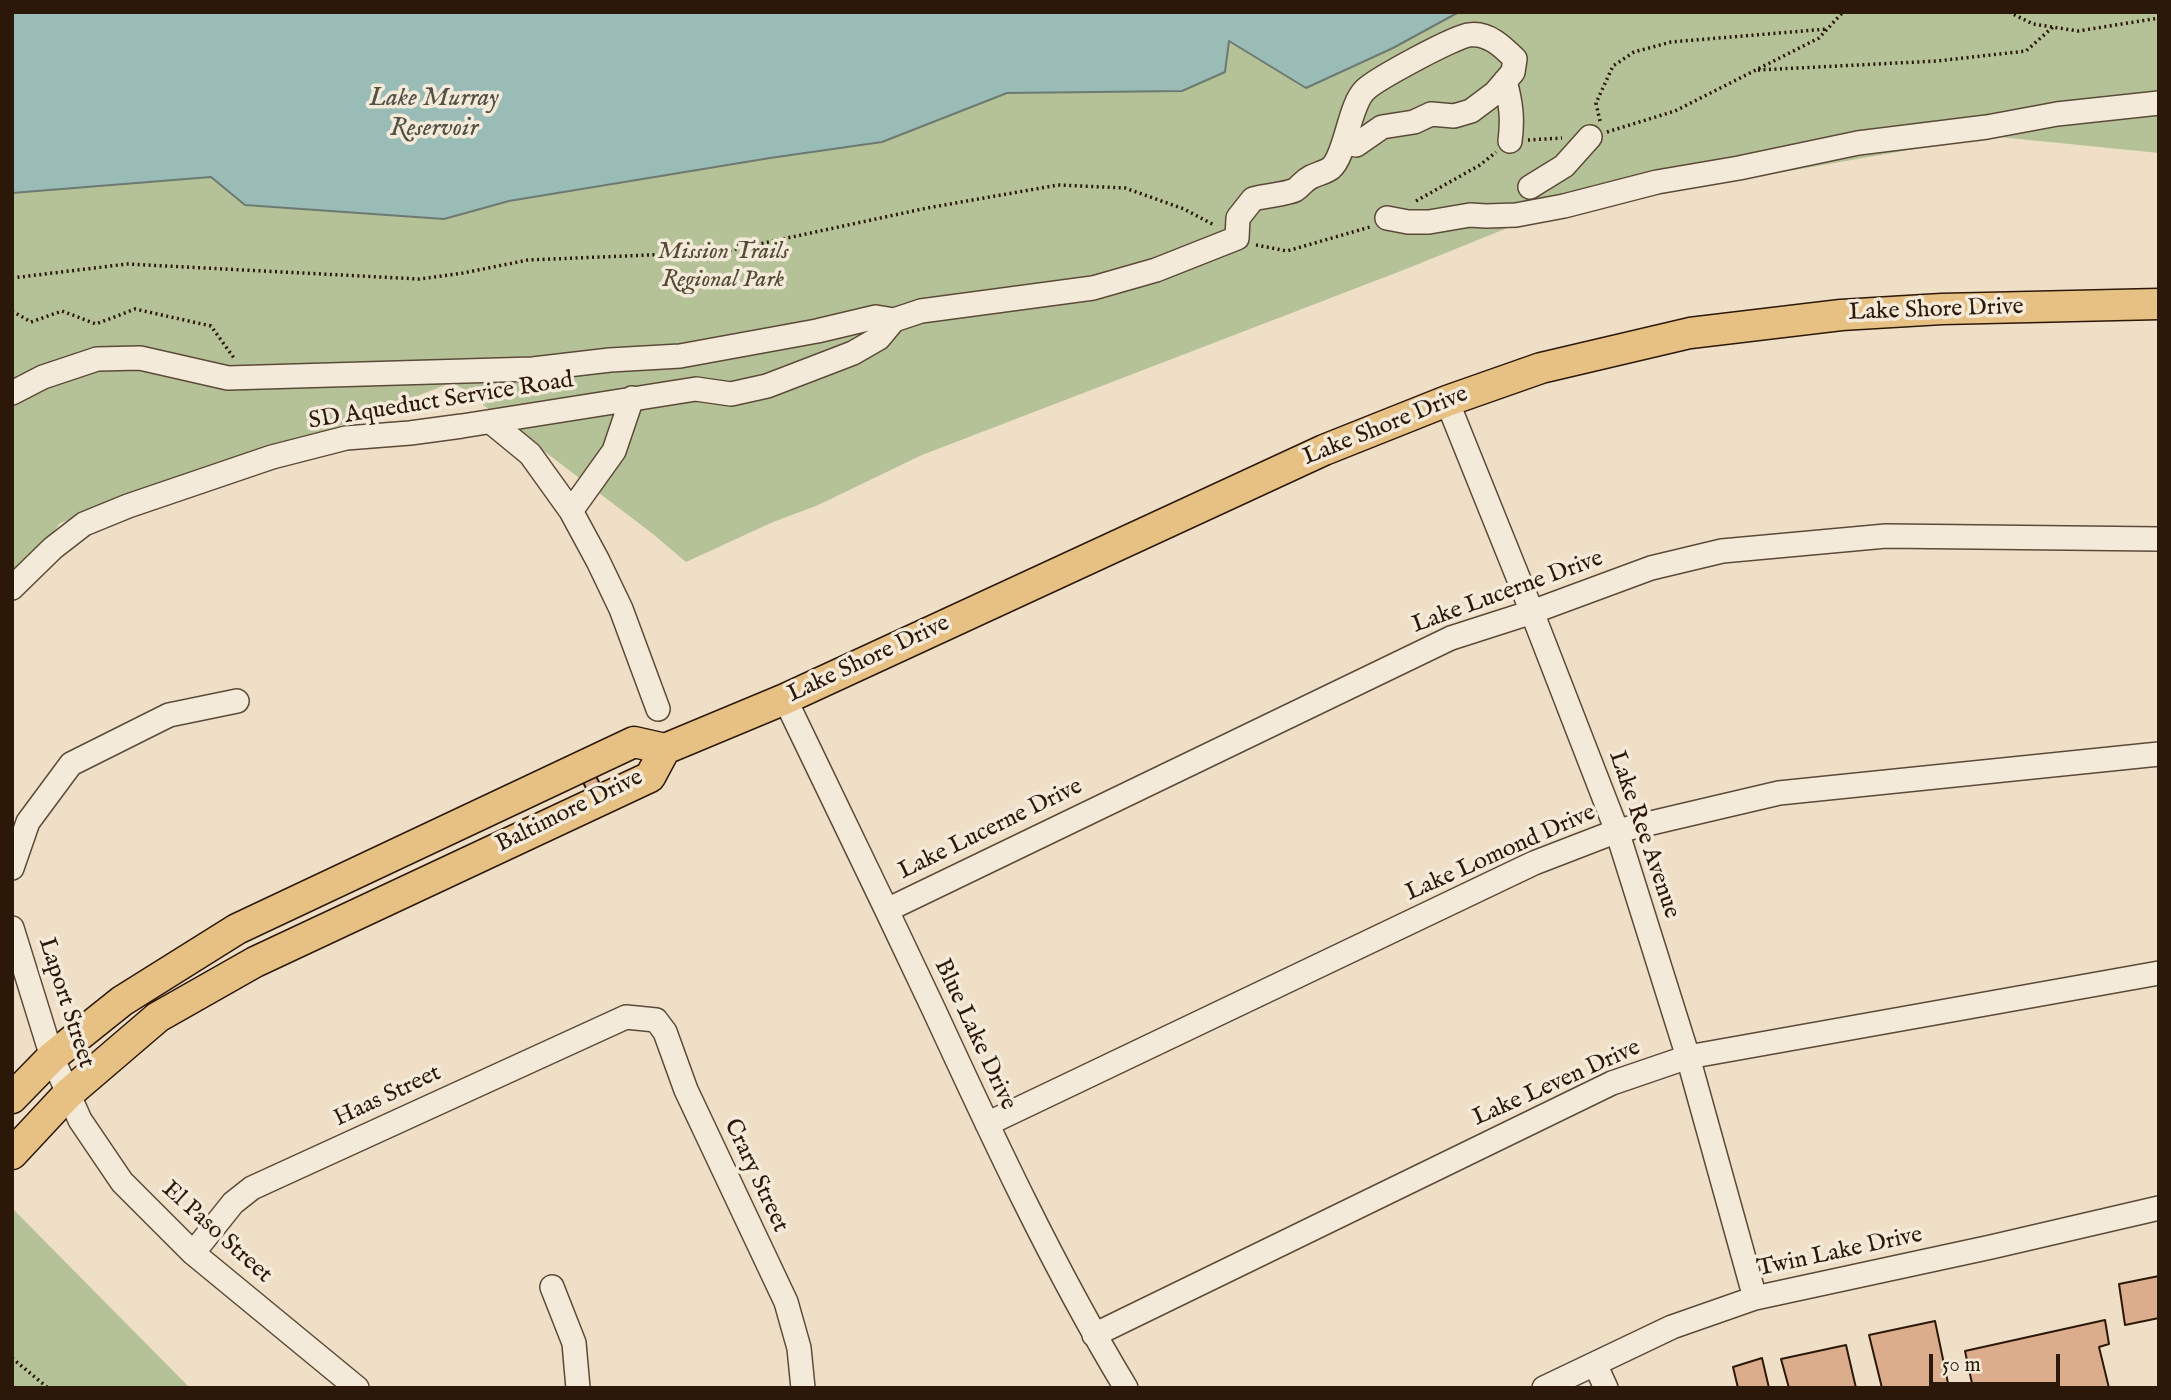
<!DOCTYPE html>
<html>
<head>
<meta charset="utf-8">
<style>
	body { margin:0 }
	#map { position:relative; width:2171px; height:1400px; overflow:hidden; background:#eedfc6; font-family:"IM FELL English",serif }
	canvas { display:block }
	.frame { position:absolute; inset:0; border:14px solid #2c1809; pointer-events:none }
	.scale { position:absolute; left:1929px; top:1354px; width:131px; height:32px; box-sizing:border-box; border:4px solid #2c1809; border-top:0; padding-left:9px; font-size:21px; line-height:24px; white-space:nowrap; color:#2c1809; -webkit-text-stroke:5px #f4eada; paint-order:stroke }
</style>
</head>
<body>
<div id="map">
<canvas width="2171" height="1400"></canvas>
<div class="frame"></div>
<div class="scale">50 m</div>
</div>
<script>
const c = document.querySelector('canvas').getContext('2d');
c.lineJoin = 'round';
function paint(path, color) { c.fillStyle = color; c.fill(path, 'evenodd'); }
function stroke(path, color, width, dash) { c.strokeStyle = color; c.lineWidth = width; c.lineCap = dash ? 'butt' : 'round'; c.setLineDash(dash || []); c.stroke(path); }
function write(font, color, halo, rows, align = 'center') {
  c.font = font + ' "IM FELL English",serif'; c.lineWidth = 7; c.setLineDash([]); c.textBaseline = 'middle'; c.strokeStyle = halo; c.fillStyle = color; for (const [text, x, y, turn = 0] of rows) {
    c.save(); c.translate(x, y); c.rotate((+turn || 0) * Math.PI / 180); c.textAlign = isNaN(turn) ? turn : align; if (halo) c.strokeText(text, 0, 0); c.fillText(text, 0, 0); c.restore();
  }
}
const green = new Path2D(`
	M12 12H2159V153L1989 136 1542 214 1406 269 922 455 816 506 773 522 686 562 653 534 453 382 252 460 60 523 12 593Z
	M12 1208 190 1388H12Z`);
const water = new Path2D(`
	M12 12H1459L1393 48 1306 88 1229 41 1225 72 1182 91 1007 93 882 142 770 158 509 201 444 219 245 205 211 177 12 193Z`);
const building = new Path2D(`
	M596 776 604 792 591 799 583 782Z
	M2159 1276V1318L2125 1325 2119 1284Z
	M2105 1320 2109 1344 2099 1347 2109 1388H2050L2049 1385 2025 1388H1973L1965 1351Z
	M1935 1321 1949 1388H1882L1869 1335Z
	M1846 1345 1856 1388H1789L1781 1359Z
	M1762 1358 1769 1388H1738L1733 1367Z`);
const path = new Path2D(`
	M2009 12 2033 24 2078 31 2159 18
	M1758 70 1937 61 2026 51 2053 27
	M1600 121 1596 103 1613 66 1634 52 1671 42 1827 29
	M1607 132 1675 111 1819 38 1843 12
	M1528 140 1562 138
	M1416 201 1480 165 1496 152
	M1256 245 1287 251 1370 227
	M12 278 127 264 419 279 463 273 528 260 722 252 927 208 1058 185 1125 188 1184 209 1214 225
	M12 311 31 322 62 311 96 324 135 309 211 326 234 358
	M12 1358 48 1388`);
const minor = new Path2D(`
	M1505 81C1511 103 1513 119 1510 141
	M1530 187 1564 166 1590 137
	M1387 218 1408 222H1429L1470 215 1486 216 1516 215 1564 206 1657 182 1739 168 1858 143 1987 127 2057 114 2159 103
	M12 393 43 377 97 359 140 358 228 378 533 369 610 360 680 356 817 331 876 317 894 320 921 311 1093 288 1156 270 1237 238 1238 218 1253 199C1263 196 1287 194 1295 190 1301 186 1303 181 1311 177 1317 174 1326 172 1331 168 1346 155 1349 105 1365 90 1376 79 1456 36 1469 35 1488 32 1503 47 1515 59L1513 72 1495 93 1471 111 1454 116 1431 114 1414 122 1382 127 1356 145 1344 142
	M1447 401 1532 612 1617 831 1688 1057 1755 1298
	M491 422 530 454 571 511 598 561 621 609 658 709
	M571 511 614 451 632 398
	M12 588 53 548 84 524 128 506 272 457 346 438 410 433 462 426 696 389 731 394 767 386 853 353 879 338 894 320
	M785 699C835 802 885 906 934 1010 993 1138 1053 1267 1126 1388
	M12 868 28 822 71 764 169 715 237 701
	M887 910 1451 638 1532 612 1651 568 1722 551 1886 536 2159 539
	M12 928 52 1057 80 1120 122 1182 193 1253 357 1388
	M987 1124 1534 863 1617 831 1779 793 2159 754
	M193 1253 233 1203 252 1188 626 1017 656 1020 665 1032 686 1090 786 1302 799 1348 803 1388
	M552 1287 574 1343 578 1388
	M1094 1335 1612 1083 1688 1057 2159 973
	M1595 1364 1606 1388
	M1544 1388 1672 1327 1755 1298 1991 1247 2159 1208`);
const major = new Path2D(`
	M665 749 785 699 1324 450 1447 401 1541 368 1690 333 1841 315 1942 309 2159 304
	M12 1098 52 1057 122 1001 237 929 634 742 665 749
	M12 1154 68 1094 158 1017 255 962 650 777 665 749`);
const parkNames = [
	["Mission Trails",723,253],
	["Regional Park",723,281]
];
const streetNames = [
	["Lake Shore Drive",1936,311,-2],
	["SD Aqueduct Service Road",441,402,-9],
	["Lake Shore Drive",1386,427,-22],
	["Lake Lucerne Drive",1508,593,-20],
	["Lake Shore Drive",869,660,-25],
	["Baltimore Drive",570,812,-26],
	["Lake Lucerne Drive",991,830,-26],
	["Lake Ree Avenue",1643,835,71],
	["Lake Lomond Drive",1501,854,-24],
	["Laport Street",65,1003,72],
	["Blue Lake Drive",974,1035,65],
	["Lake Leven Drive",1557,1084,-24],
	["Haas Street",388,1097,-25],
	["Crary Street",755,1176,65],
	["El Paso Street",216,1233,42],
	["Twin Lake Drive",1840,1253,-12]
];
const waterNames = [
	["Lake Murray",434,100],
	["Reservoir",434,130]
];
paint(green, '#b5c298');
paint(water, '#99bcb6');
stroke(water, '#6d7a71', 2);
paint(building, '#dcad8c');
stroke(building, '#2c1809', 2);
stroke(minor, '#5c4a38', 26);
stroke(major, '#2c1809', 33);
stroke(path, '#2c1809', 3.5, [2, 3.5]);
stroke(minor, '#f4eada', 23);
stroke(major, '#e7c083', 30);
write('italic 24px', '#554b34', '#f4eada', parkNames);
write('24px', '#2c1809', '#f4eada', streetNames);
write('italic 26px', '#525146', '#f4eada', waterNames);
</script>
</body>
</html>
